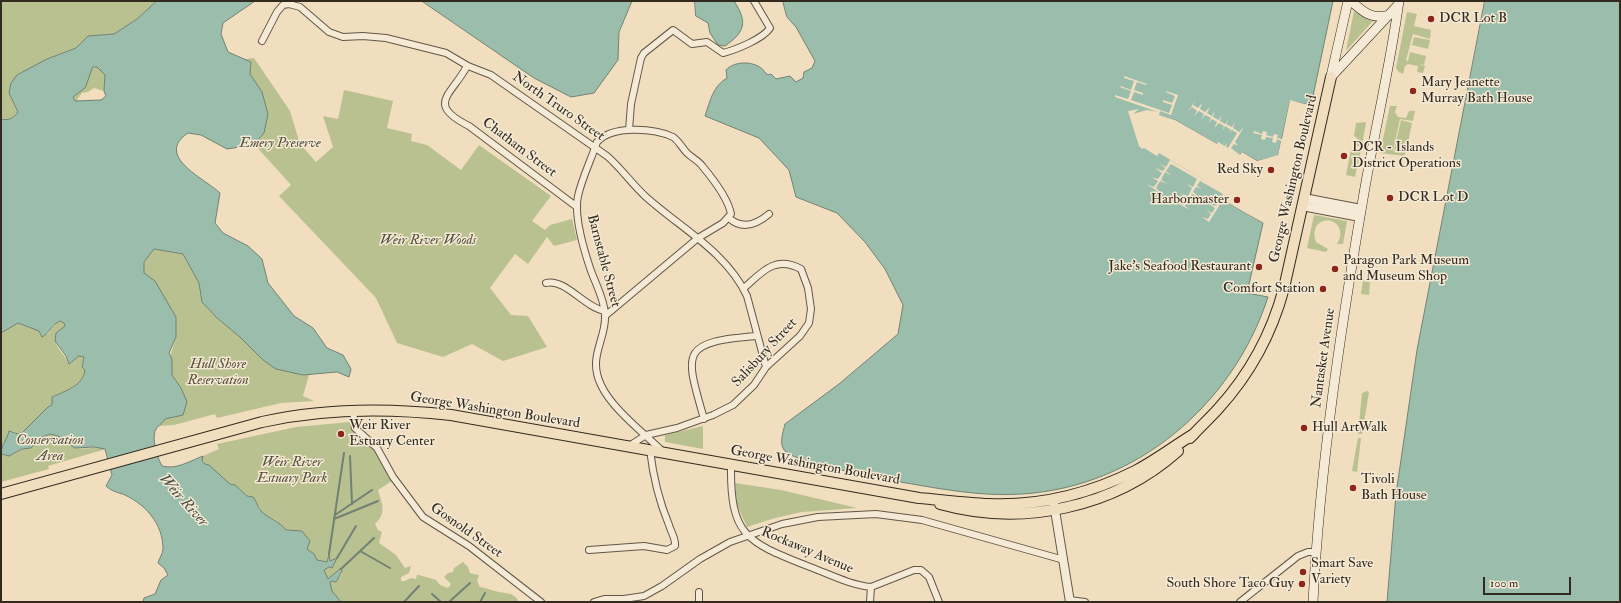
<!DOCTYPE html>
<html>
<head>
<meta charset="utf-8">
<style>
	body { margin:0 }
	#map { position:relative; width:1621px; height:603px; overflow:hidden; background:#f0debf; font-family:"IM FELL Double Pica",serif }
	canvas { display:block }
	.frame { position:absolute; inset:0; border:2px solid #332a1f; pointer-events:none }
	.scale { position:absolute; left:1483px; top:577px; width:88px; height:18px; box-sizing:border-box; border:2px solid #332a1f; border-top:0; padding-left:5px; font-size:12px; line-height:14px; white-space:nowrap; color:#332a1f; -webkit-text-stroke:3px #f5ead5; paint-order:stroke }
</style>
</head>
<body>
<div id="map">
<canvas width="1621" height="603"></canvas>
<div class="frame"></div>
<div class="scale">100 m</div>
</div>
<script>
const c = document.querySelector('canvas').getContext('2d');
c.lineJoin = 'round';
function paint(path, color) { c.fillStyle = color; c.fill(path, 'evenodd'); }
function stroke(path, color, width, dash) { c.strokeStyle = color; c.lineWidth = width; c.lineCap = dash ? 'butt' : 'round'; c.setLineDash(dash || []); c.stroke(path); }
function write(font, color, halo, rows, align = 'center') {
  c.font = font + ' "IM FELL Double Pica",serif'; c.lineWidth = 3; c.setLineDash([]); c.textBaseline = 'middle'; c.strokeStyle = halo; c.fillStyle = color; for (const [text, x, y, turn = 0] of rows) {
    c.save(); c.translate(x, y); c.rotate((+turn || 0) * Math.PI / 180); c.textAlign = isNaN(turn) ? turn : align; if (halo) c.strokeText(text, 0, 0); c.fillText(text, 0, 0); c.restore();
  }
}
const green = new Path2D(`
	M1 1H157L137 19 114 34 88 36 76 48 47 59 17 75 12 100 18 112C14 118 8 121 1 119Z
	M1354 11 1373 21 1346 51Z
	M1407 12 1417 14 1414 26 1431 30 1430 39 1413 34 1406 60 1408 61 1410 52 1426 56 1424 65 1417 63 1425 66 1423 73 1417 72 1418 66 1408 64 1405 66 1403 74 1399 72 1396 68Z
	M1414 37 1430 40 1428 49 1412 45Z
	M254 58 290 111 300 144 316 162 333 147 323 116 338 119 344 90 393 101 387 128 412 134 411 141 427 145 461 170 479 145 551 196 532 221 545 230 550 225 572 219 577 240 554 246 547 237 528 264 515 254 490 288 511 315 528 316 547 347 503 361 472 344 443 357 397 343 376 298 279 196 291 185 254 144 264 133 262 92 250 74 251 62 245 59Z
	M97 66 105 75 104 91 94 88 88 92 82 93 77 100 80 102 75 101 72 97 91 69Z
	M1390 106H1397L1395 112 1398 117 1406 118 1409 111H1415L1413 121 1400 119 1393 151 1405 153V156L1380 153Z
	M1401 120 1412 123 1406 153 1394 151Z
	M1366 122 1362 146H1357V138L1354 136 1356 123Z
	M1351 149 1361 150 1355 177 1346 175Z
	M1314 215 1347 221 1343 244H1337C1353 216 1306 210 1316 242L1328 249 1326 252 1307 248Z
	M154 249 183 254 199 283 202 302 217 318 240 337 303 375H309L303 396 314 401 281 403 217 418 215 414 174 425 159 426 165 418 183 415 181 388 172 375V359L170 357 176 337 155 281 144 273C142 264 146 255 154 249Z
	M1363 281 1370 282 1369 295 1361 294Z
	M60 321 64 323 65 326C63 329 60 330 58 332 48 342 65 353 68 363H71L79 356 84 357 82 367 85 370C83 386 65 391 52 397V406L48 407 22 433 18 434 13 431 1 448V333L18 323 48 334 57 322Z
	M1367 391 1369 392 1362 434H1358L1362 393Z
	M350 422 354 431 376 452 392 481 378 490C382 504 387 513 375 524L378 530 382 532 379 543 396 555 405 568 411 566 409 573 401 577V581H405L411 578 416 579 417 575H419L436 580 440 585 448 588 451 584 444 577 448 573 453 572 454 568 463 562 468 567 470 573 479 575 477 581 480 587C487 588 493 591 499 592 507 594 514 592 519 602H341L332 591 330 582 332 580 336 582 342 573 340 569 328 579 325 574V568H331L336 558 330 561 329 555H328L327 562 317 560 307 549 310 541 302 531 286 530 275 520 268 517 261 511 253 497 247 496 235 485H230L202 461 203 456 219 449 217 444 296 427Z
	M703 426V449L665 442V435Z
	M46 434C59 432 65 444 77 448 85 450 94 446 106 449L48 466 49 469 1 482V454L5 456 14 454 22 449 31 448Z
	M1358 438H1361L1357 472 1352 471Z
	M735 483 781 490 857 508 802 512 775 518 747 527 737 505Z`);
const water = new Path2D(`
	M157 1H255L223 23 221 34 228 52 251 62 250 74 262 92 268 114 264 133 253 145 227 149 201 135 188 133C154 156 204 178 220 193L215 223 223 233 248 246 262 259 268 283 294 316 313 328 327 348 343 355 351 369 349 377 337 372 303 375 276 369 263 360 240 337 217 318 202 302 199 283 183 254 154 249 144 262V273L155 281 176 317V337L169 353 172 359V375L181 388 187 402 183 415 165 419C163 423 157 426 155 431 152 441 157 457 162 466 176 470 190 461 203 456L202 461 205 464 209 465 230 484 235 485 247 496 253 497C257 501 257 507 261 511 269 519 279 521 286 530L302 531 310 541 307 549 314 554 317 560 327 562 329 554 330 561 337 558 332 568 329 567 324 570 328 579 341 568 342 571 336 582 332 581 330 582 332 591 341 602H143L144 598 155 594 161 580 168 575 164 568 158 563C159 559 163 553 163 549 163 524 146 505 125 495 118 492 112 492 106 486L112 475 105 449 94 447 75 448 58 436 50 434 42 437 31 448 22 449 9 456 1 454C1 445 7 440 9 431L18 434 22 433 48 407 52 405V397C65 391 83 386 85 370L82 367 84 357 79 356 69 364 66 356 55 341 56 333 65 326 64 323 60 321C52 324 50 333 42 337L39 331 18 323 1 333V119C8 121 14 118 18 112L9 93 11 83 17 75 47 59 76 48 88 36 114 34 137 19ZM93 67H97L105 75 104 91 106 96 101 100 75 101 73 97 85 88Z
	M422 1H632L619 32 618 60 594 93 571 97 534 78Z
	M695 1H734C748 22 745 32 725 46L718 45 710 33 708 23 696 16Z
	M783 1H1333L1313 96 1307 101 1310 105 1290 101 1278 156 1257 161 1242 152 1239 157 1175 120 1152 114 1140 118 1149 146 1229 194 1225 201 1263 223 1247 293 1268 297C1233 405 1136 487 1022 494 979 497 936 488 895 481 877 478 797 462 786 452 778 445 783 433 785 424L839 384 898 334 903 305 885 269 865 242 837 213 796 197 789 170 759 138 705 116C710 101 713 86 727 78L726 70C734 61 752 61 761 68 764 70 765 73 768 75L771 74 776 79 790 76 796 82 803 78 804 72 812 68 815 61 796 27 787 17Z
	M1485 1H1620V602H1387L1396 494 1417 350Z`);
const pier = new Path2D(`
	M1124 76 1147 84 1146 85 1137 82 1134 90 1143 93V95L1134 92 1131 100 1169 113 1172 105 1163 102V100L1172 103 1175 96 1166 92V91L1178 95 1171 115 1160 111 1159 115 1175 120 1217 144 1218 142 1225 146 1227 143 1226 147 1228 148 1237 133 1232 130 1229 133 1231 130 1225 126 1222 132 1224 126 1219 123 1214 128 1217 122 1212 119 1208 124 1211 118 1205 115 1201 120 1204 114 1199 111 1194 116 1197 111 1192 107 1188 112 1196 99 1193 105 1198 108 1202 103 1200 109 1205 112 1210 107 1207 113 1212 116 1215 110 1213 117 1219 120 1222 114 1220 121 1225 124 1229 118 1226 124 1232 127 1235 122 1233 128 1239 132 1244 127 1235 142 1238 146 1234 144 1231 148 1240 155 1242 152 1257 161 1278 155 1281 141 1277 139 1276 143 1272 142 1273 138 1266 137 1265 140 1261 139 1262 135 1253 133 1254 131 1262 134 1263 131 1267 132 1266 135 1273 137 1274 134 1278 135 1277 138 1282 139 1290 100 1312 106 1309 107 1292 103 1280 157 1257 163 1243 155 1238 159 1174 122 1152 116 1142 119 1150 145 1230 193 1227 200 1265 224 1225 201 1228 196 1226 195 1209 222 1202 217 1208 219 1211 214 1206 210 1212 213 1215 208 1209 204 1216 206 1219 201 1214 196 1220 200 1223 194 1200 181 1197 186 1202 189 1196 187 1193 192 1198 196 1192 194 1189 199 1194 204 1188 201 1185 206 1190 210 1175 202 1183 205 1187 197 1180 193 1188 196 1192 188 1186 183 1193 187 1197 179 1171 164 1166 171 1172 176 1165 172 1161 180 1168 184 1160 181 1156 188 1162 194 1146 184 1154 187 1158 181 1151 177 1158 179 1162 173 1155 168 1163 171 1165 168 1160 164 1166 167 1170 160 1222 191 1159 153 1157 156 1144 148 1142 149 1139 146 1128 111 1139 109 1133 114 1147 110 1158 112 1115 97V95L1128 99 1131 91 1120 87 1121 86 1131 90 1134 81 1124 78Z`);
const stream = new Path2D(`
	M350 456 352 504
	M335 515 372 490
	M334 519 378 501
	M360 551 390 568
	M329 554 344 453
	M337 558 356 526
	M341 569 374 538
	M432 594 441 602
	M404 602 419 586
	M449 602 470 583
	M480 602 485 593`);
const minor = new Path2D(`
	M262 41 277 12 283 5 289 4 300 7 329 32 343 37 363 36 386 38 446 53 468 66 491 75 607 156C621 168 631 183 645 196 680 228 726 251 747 296L766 367
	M467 66C452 95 425 104 469 126L577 207
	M629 130 631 104 641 58 644 53 673 30 692 44 707 42 723 53C735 50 763 39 770 28L754 1
	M729 218C742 230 756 225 769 214
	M546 283C565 278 585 308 605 311
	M605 316 698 238 723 223 731 214C728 198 713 179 703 167 699 161 692 158 687 153 682 148 679 141 673 137 654 128 612 125 597 142 591 160 582 178 578 196 574 215 584 250 590 268 595 283 604 298 605 314 607 339 587 356 601 385 612 409 644 433 663 452
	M353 410 355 428 377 448 393 477 423 517 469 546 541 602
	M704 419C685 352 679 342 757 336
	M629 446 646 435 677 428 713 415 733 405 754 385 766 367 800 336 809 323 811 309 808 288 801 269C775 255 762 272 744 288
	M731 465C730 537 747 542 810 567 829 574 850 585 871 587L870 602
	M589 550 644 546 667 550 675 546C676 539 671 532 669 525 659 501 653 476 650 450
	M871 587 914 570H921L929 577 939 602
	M699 592V602
	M1069 600 1085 602
	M594 602 604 599H624L644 596 662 586 700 559 730 542 782 524 818 517 876 514 922 520 1064 560
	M1240 602 1298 556 1308 552H1316`);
const tertiary = new Path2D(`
	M1304 198 1361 209
	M1302 206 1360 217
	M1054 504 1070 602`);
const secondary = new Path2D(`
	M1351 1C1363 12 1372 20 1389 15
	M1331 76 1348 1
	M1331 77 1398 5
	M1313 602C1320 467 1340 333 1363 199 1374 133 1390 68 1399 1`);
const primary = new Path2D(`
	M1190 438C1199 428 1209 419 1218 409 1249 375 1272 333 1284 288L1331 77
	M1 494 262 422C324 408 388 408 451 415L919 498C942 500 966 503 989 504 1040 506 1089 494 1135 471 1156 460 1174 446 1194 434
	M940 504C1022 527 1114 508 1178 451`);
const markers = [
	[1431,19,4,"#8f2418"],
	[1413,91,4,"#8f2418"],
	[1344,156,4,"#8f2418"],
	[1271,170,4,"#8f2418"],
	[1390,198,4,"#8f2418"],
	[1237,200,4,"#8f2418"],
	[1259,267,4,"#8f2418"],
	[1335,269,4,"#8f2418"],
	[1323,289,4,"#8f2418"],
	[1304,428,4,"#8f2418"],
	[341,434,4,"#8f2418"],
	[1353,488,4,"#8f2418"],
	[1303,572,4,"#8f2418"],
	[1302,584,4,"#8f2418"]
];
const poiNames = [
	["DCR Lot B",1439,19],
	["Mary Jeanette",1421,83],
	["Murray Bath House",1421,99],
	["DCR - Islands",1352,148],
	["District Operations",1352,164],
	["Red Sky",1263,170,"right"],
	["DCR Lot D",1398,198],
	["Harbormaster",1229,200,"right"],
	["Paragon Park Museum",1343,261],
	["and Museum Shop",1343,277],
	["Jake's Seafood Restaurant",1251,267,"right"],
	["Comfort Station",1315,289,"right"],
	["Weir River",349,426],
	["Estuary Center",349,442],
	["Hull ArtWalk",1312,428],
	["Tivoli",1361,480],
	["Bath House",1361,496],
	["Smart Save",1311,564],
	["Variety",1311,580],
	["South Shore Taco Guy",1294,584,"right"]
];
const streetNames = [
	["North Truro Street",558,107,35],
	["Chatham Street",519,148,37],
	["George Washington Boulevard",1294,179,-77],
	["Barnstable Street",603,261,75],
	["Salisbury Street",765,353,-47],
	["Nantasket Avenue",1324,358,-82],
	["George Washington Boulevard",495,411,9],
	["George Washington Boulevard",815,466,10],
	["Gosnold Street",466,531,35],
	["Rockaway Avenue",807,551,23]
];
const parkNames = [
	["Emery Preserve",280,144],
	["Weir River Woods",428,241],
	["Hull Shore",218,365],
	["Reservation",218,381],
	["Conservation",50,441],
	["Area",50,457],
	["Weir River",292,463],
	["Estuary Park",292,479]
];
const waterNames = [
	["Weir River",183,501,48]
];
paint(green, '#bac191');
paint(water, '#9bbdac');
stroke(water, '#718274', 1);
paint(pier, '#f0debf');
stroke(stream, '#718274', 2);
stroke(minor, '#625747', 8);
stroke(tertiary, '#625747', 10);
stroke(secondary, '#332a1f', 10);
stroke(primary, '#332a1f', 12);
stroke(minor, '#f5ead5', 6);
stroke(tertiary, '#f5ead5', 8);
stroke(secondary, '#f5ead5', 9);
stroke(primary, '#f0debf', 10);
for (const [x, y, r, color] of markers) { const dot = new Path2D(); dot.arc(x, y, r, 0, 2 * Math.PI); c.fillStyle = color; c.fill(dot); stroke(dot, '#f5ead5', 1.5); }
write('14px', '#332a1f', '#f5ead5', poiNames, 'left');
write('14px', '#332a1f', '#f5ead5', streetNames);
write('italic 14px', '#55503c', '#f5ead5', parkNames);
write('italic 15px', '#4d4f42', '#f5ead5', waterNames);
</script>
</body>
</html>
